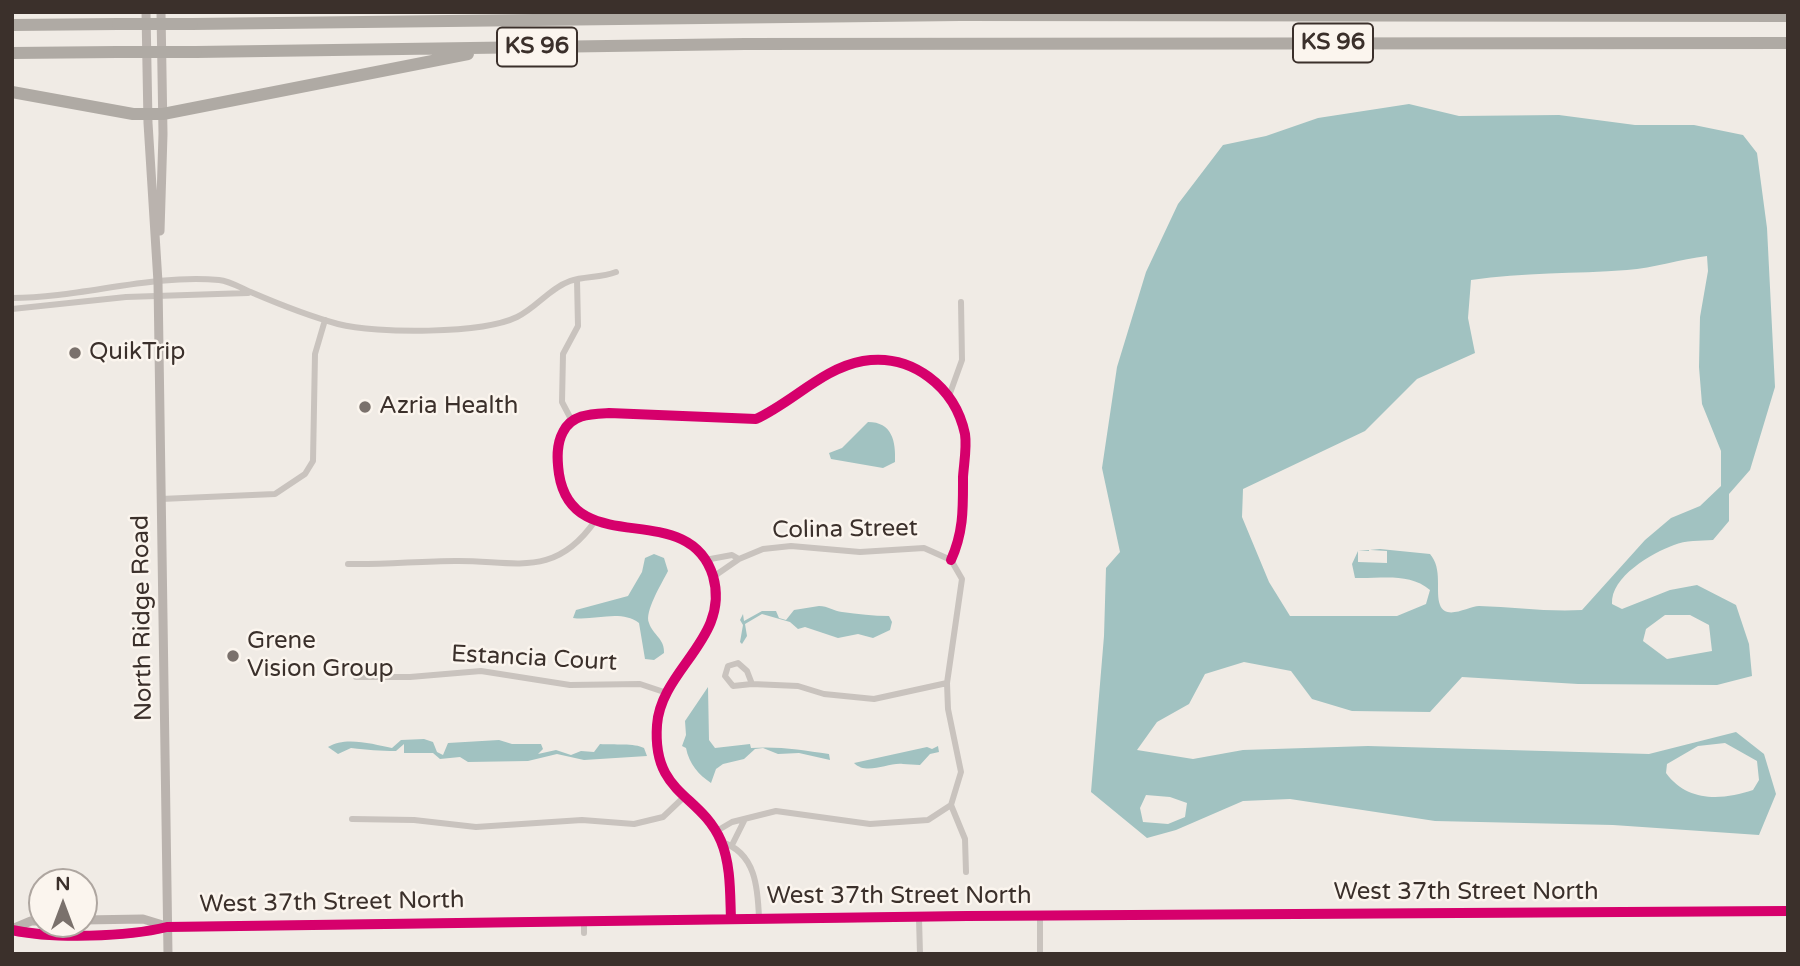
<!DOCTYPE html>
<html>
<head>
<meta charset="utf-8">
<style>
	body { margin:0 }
	#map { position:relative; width:1800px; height:966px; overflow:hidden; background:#f0ebe5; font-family:"Varela Round",sans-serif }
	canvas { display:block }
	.frame { position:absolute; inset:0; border:14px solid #3b302b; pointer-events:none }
	.north { position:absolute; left:28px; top:868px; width:70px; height:70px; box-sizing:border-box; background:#fbf5ee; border:2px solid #aea6a0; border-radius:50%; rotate:0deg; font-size:19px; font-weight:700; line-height:28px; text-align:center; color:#3b302b }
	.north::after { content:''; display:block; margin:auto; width:24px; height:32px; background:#7a716c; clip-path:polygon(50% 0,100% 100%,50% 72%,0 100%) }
</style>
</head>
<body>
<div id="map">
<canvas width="1800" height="966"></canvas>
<div class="frame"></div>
<div class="north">N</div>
</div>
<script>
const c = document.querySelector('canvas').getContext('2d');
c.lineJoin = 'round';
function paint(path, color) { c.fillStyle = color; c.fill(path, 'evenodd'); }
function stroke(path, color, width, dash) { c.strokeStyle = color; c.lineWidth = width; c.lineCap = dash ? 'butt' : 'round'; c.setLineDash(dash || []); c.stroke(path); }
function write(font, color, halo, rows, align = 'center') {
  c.font = font + ' "Varela Round",sans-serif'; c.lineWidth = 5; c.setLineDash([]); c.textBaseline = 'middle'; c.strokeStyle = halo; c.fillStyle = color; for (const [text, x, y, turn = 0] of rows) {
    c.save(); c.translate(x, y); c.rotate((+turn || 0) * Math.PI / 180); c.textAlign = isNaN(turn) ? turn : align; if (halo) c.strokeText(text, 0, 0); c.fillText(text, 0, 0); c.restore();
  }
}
const water = new Path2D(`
	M1409 104 1459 116 1559 115 1635 125H1694L1743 135 1757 153 1767 228 1775 387 1750 470 1729 494V521L1713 540C1701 541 1685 540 1674 545 1652 553 1610 577 1612 604L1622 609 1670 590 1697 585 1736 605 1749 644 1752 676 1717 685 1578 684 1462 677 1430 712 1352 711 1312 699 1291 671 1244 662 1205 674 1189 704 1157 722 1137 750 1193 759 1243 750 1368 746 1649 754 1736 732 1764 754 1776 794 1759 835 1613 825 1435 821 1290 799 1243 801 1176 830 1147 838 1091 792 1104 636 1106 568 1120 552 1102 468 1117 367 1146 272 1178 204 1223 145 1266 136 1318 118ZM1707 256 1708 271 1700 317 1699 367 1702 404 1721 451V486L1700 506 1671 518 1645 540 1582 610C1547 612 1514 607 1479 606 1469 606 1446 621 1440 605 1435 591 1443 569 1430 554L1380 549 1358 551 1352 564 1355 578C1380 579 1409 572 1430 590L1426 604 1397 616H1290L1269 582 1242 517 1243 489 1365 431 1417 379 1475 353 1468 318 1471 280C1523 272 1575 274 1627 270 1654 268 1680 259 1707 256ZM1665 615H1690L1709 625 1712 651 1667 659 1643 641 1646 629ZM1725 743 1757 761 1759 780 1753 790C1723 800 1688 803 1666 773L1667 764 1698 746ZM1146 795 1170 797 1187 803 1185 817 1168 824 1143 822 1140 808Z
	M868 422C892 422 896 441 895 462L883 468 831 459 829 453 842 448Z
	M654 554 664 558 668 571C662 583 644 612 649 623 653 635 665 639 664 653L654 660 645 659 639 623C620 609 595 621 573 618L576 610 628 596 642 572 645 558Z
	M819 606C828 606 834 611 842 612 858 614 873 616 889 616L892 622 890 630 873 638 858 634 838 638 805 627 798 629 790 622 762 614 745 624 747 636 742 644 740 642 743 625 740 620 743 614 744 621 762 611H776L779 618 786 620 794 610Z
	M708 687 709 740 715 748 750 744 751 748C778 746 802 750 829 754L830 760 799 753 778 754 763 748 755 749 744 759 723 764 716 769 711 783C699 775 689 764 686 748L682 746 686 735 685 721Z
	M424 739 433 742 437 752 443 755 448 743 499 740 512 744H541L543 749 538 754 556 750 571 755 581 751 594 752 600 744C613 745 635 743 644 748L647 756 584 760 557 754 528 761 468 762 460 757 440 759 433 753H404V744L396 751C379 751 368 750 351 748L338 754 328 747C345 736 373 744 392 748L401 740Z
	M938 746 939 752 930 754 920 765C914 765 908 764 903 764 888 762 867 776 854 763L927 747 932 749Z`);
const pier = new Path2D(`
	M1369 546 1371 550 1387 551V563L1358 562V551H1369Z`);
const street = new Path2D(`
	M12 298C81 298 149 274 219 280 230 281 243 289 253 293 281 305 309 316 338 324 377 334 482 334 517 317 536 308 550 288 570 281 585 276 601 278 616 272
	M12 309 126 297 248 293
	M949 396 962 360 961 302
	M572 421 562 402 563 354 578 326 577 280
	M161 499 275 494 305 474 313 461 315 354 325 320
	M705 560 732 555 739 559 713 577
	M348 564C384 565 419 561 455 561 513 560 554 580 595 521
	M356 677H410L481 671 570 685 640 684 667 693
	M752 684 733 686 725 676 728 666 738 663 747 671 752 684 798 686 824 694 874 699 947 683
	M951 805 965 839 966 872
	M352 819 414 820 476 827 582 820 634 824 663 817 684 797
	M715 832 732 822 776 811 870 824 928 820 951 805 961 772 948 709 947 683 962 579 951 560 924 548 860 552 791 546 763 549 739 559
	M721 842C756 852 758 889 759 919
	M732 845 744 821
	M919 918 920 954
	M731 919C730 894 731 865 721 841 700 793 652 795 657 725 661 669 731 638 713 576 688 496 573 562 559 474 557 460 556 445 563 432 572 414 591 414 609 413L756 419C793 402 823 368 863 361 912 353 955 387 965 434 967 447 964 463 963 477 963 507 964 531 951 560
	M584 920V933
	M1040 954V917`);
const secondary = new Path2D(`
	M146 12 148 123 158 282 168 954
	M160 231 163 134 161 12
	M84 920 143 919 166 926
	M12 929 31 921H42
	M12 930C53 939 127 937 167 927L967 916 1788 911`);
const highway = new Path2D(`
	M192 24 960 15 1788 16
	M12 25 118 24
	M196 52 745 44 1788 43
	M12 53 117 52
	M12 92 133 114H163L468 54`);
const highwayBridge = new Path2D(`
	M118 24H192
	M117 52H196`);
const cycleway = new Path2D(`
	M731 919C730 894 731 865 721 841 700 793 652 795 657 725 661 669 731 638 713 576 688 496 573 562 559 474 557 460 556 445 563 432 572 414 591 414 609 413L756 419C793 402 823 368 863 361 912 353 955 387 965 434 967 447 964 463 963 477 963 507 964 531 951 560
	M12 930C53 939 127 937 167 927L967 916 1788 911`);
const markers = [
	[75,353,7,"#7a716c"],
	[365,407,7,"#7a716c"],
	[233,656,7,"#7a716c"]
];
const shields = [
	[1333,43,80],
	[537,47,80]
];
const shieldNames = [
	["KS 96",1333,43],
	["KS 96",537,47]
];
const poiNames = [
	["QuikTrip",89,353],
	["Azria Health",379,407],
	["Grene",247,642],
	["Vision Group",247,670]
];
const streetNames = [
	["Colina Street",845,530,-1],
	["North Ridge Road",143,618,-91],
	["Estancia Court",534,659,3],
	["West 37th Street North",1466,893],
	["West 37th Street North",899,897],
	["West 37th Street North",332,903,-1]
];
paint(water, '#a1c2c1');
paint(pier, '#f0ebe5');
stroke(street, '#c9c3be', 6);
stroke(secondary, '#bab3ae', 9);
stroke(highway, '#afaaa4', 12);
stroke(highwayBridge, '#afaaa4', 12);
stroke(cycleway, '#d6006c', 10);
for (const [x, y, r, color] of markers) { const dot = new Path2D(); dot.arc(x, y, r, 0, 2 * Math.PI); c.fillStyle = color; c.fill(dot); stroke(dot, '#fbf5ee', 2.5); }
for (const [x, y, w] of shields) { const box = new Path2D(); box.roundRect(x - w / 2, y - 19.5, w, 39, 5); c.fillStyle = '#fbf5ee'; c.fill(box); stroke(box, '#3b302b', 2); }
write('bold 23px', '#3b302b', null, shieldNames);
write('24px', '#3b302b', '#fbf5ee', poiNames, 'left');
write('24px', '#3b302b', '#fbf5ee', streetNames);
</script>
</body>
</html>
